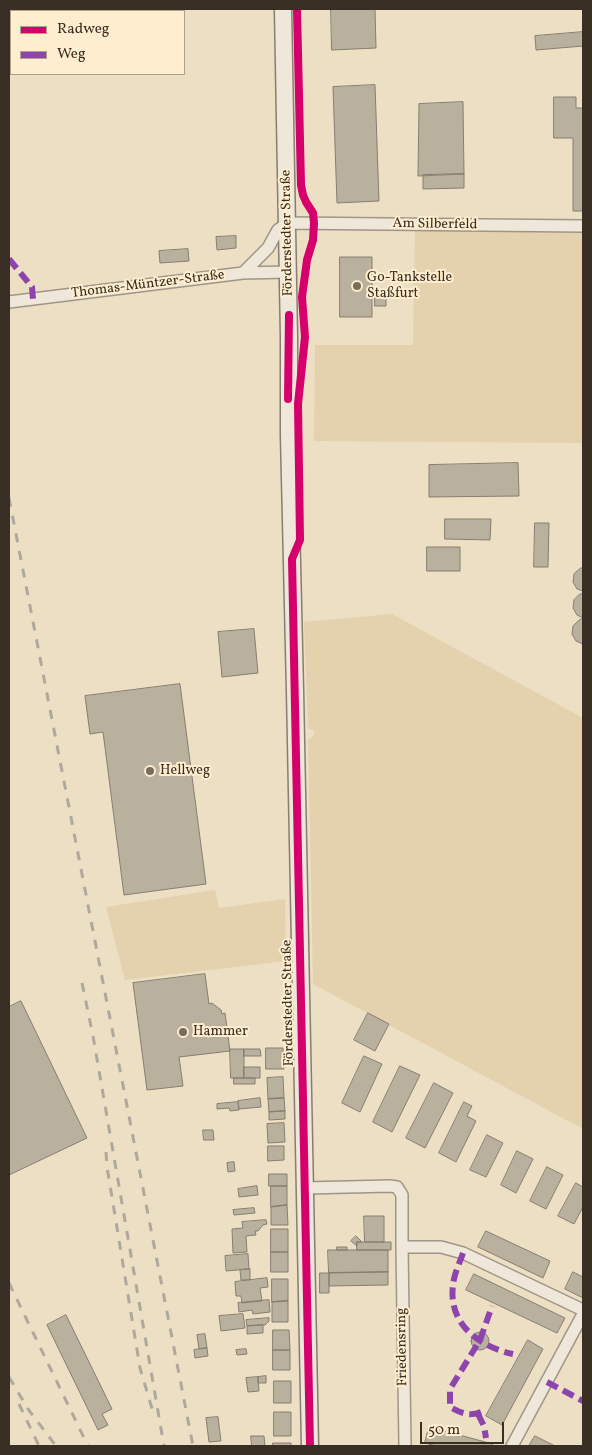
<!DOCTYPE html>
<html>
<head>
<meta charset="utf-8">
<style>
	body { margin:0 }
	#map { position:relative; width:592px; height:1455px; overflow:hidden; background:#eddfc4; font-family:Vollkorn,serif }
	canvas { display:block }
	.frame { position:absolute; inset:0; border:10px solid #392e24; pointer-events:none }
	.legend { position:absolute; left:10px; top:10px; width:175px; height:65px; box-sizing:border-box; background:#feedce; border:1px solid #afa18a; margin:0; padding:6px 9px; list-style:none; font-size:15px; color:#392e24 }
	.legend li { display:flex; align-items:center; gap:10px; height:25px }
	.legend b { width:25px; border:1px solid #afa18a }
	.scale { position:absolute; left:420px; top:1422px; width:84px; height:22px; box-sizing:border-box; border:2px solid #392e24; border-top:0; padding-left:6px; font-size:15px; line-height:18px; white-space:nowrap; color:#392e24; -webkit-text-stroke:4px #feedce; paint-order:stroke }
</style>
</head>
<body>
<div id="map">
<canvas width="592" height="1455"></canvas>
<div class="frame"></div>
<ul class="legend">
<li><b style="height:6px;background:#d6006c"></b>Radweg</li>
<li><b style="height:6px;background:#8e44ad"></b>Weg</li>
</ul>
<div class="scale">50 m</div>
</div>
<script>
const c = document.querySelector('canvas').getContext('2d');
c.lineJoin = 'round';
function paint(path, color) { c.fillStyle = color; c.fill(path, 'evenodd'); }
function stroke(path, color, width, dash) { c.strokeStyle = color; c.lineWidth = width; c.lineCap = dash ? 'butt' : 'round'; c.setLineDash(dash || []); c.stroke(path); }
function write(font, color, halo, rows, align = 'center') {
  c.font = font + ' Vollkorn,serif'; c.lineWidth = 4; c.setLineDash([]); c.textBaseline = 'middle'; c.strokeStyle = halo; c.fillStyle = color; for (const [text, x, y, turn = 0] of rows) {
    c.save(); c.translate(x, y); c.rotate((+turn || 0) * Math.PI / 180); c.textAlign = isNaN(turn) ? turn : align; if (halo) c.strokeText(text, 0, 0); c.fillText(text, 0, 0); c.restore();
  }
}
const green = new Path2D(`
	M415 230 583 233V443L314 441 315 345H413Z
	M392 614 583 718V1129L313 984 308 740 314 736V731L308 728 304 622Z
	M215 890 219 908 285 899 286 961 125 980 106 907Z`);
const building = new Path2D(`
	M331 9H375L376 48 332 50Z
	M583 32V46L536 50 535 36Z
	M375 85 379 201 337 203 333 87Z
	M554 97H576V108H583V211H573V138H554Z
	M463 102 464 174 418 176 419 104Z
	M464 174V188L423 189V175Z
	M236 236V248L217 250 216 237Z
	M188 249 189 261 160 263 159 251Z
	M340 257H372V317H340Z
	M375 290H386V306H375Z
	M518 463 519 496 429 497V465Z
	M445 519H491L490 540 445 539Z
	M535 523H549L548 567H534Z
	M427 547H460V571H427Z
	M581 568H583V591L577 589 573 582 574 574Z
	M580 594H583V618L577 615 573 608 574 600Z
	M583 619V644L576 641 572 634 573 626 579 620Z
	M254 629 258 673 222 677 218 632Z
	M180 684 206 884 124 895 103 732 90 734 85 696Z
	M205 974 209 1004 212 1003 221 1010 222 1014 225 1013 230 1051 179 1057 183 1086 147 1090 133 983Z
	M21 1001 87 1138 9 1175V1007Z
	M368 1013 389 1024 375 1051 354 1040Z
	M266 1048H283L284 1069H266Z
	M230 1049H244V1078H231Z
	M244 1049H260L261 1056H244Z
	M364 1056 382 1064 360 1112 342 1103Z
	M400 1066 420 1075 392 1132 373 1122Z
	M244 1067H260V1078H244Z
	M283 1077 284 1098 268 1099 267 1078Z
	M234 1078H255V1084H234Z
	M434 1083 453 1093 425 1148 406 1138Z
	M260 1098 261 1107 239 1109 238 1101Z
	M284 1098 285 1111 269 1112 268 1099Z
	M238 1102 239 1110 230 1111 229 1108 217 1109V1104Z
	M464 1102 472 1106 467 1116 476 1121 456 1162 439 1153Z
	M285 1111V1119L269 1120V1112Z
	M284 1123 285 1142 268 1143 267 1124Z
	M203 1130H213L214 1140H204Z
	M487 1135 503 1143 486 1177 470 1170Z
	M268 1146H284V1160L268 1161Z
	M517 1151 533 1159 516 1193 501 1185Z
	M234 1162 235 1171 228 1172 227 1163Z
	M547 1167 563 1175 546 1209 530 1201Z
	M269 1174H287V1186H269Z
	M576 1183 583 1187V1207L574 1224 558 1216Z
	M257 1186 258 1195 239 1197 238 1189Z
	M271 1186H287V1205L271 1207Z
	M287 1205 288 1225H271V1207Z
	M254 1208 255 1213 234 1215 233 1210Z
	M364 1216H384V1242H365Z
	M266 1220 267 1224 263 1225 258 1231H255L256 1235 246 1236 247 1252 233 1253 232 1229 243 1228 242 1222Z
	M271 1229H288V1252H271Z
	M486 1231 550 1261 543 1278 478 1247Z
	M356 1236 362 1242H357V1246L351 1241Z
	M357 1242H391V1250H357Z
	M337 1247H347V1250H337Z
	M328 1250H388V1272L329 1273Z
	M271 1252H288V1272H271Z
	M248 1254 249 1269 226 1271 225 1256Z
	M250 1269V1280H241L240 1270Z
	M388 1272V1285L329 1286V1273Z
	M573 1272 583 1277V1298L565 1289Z
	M320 1273H329V1293H320Z
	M474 1274 565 1318 557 1333 466 1290Z
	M267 1278 268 1287 260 1288 262 1301 242 1303 241 1296H236L235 1282Z
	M272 1279H288V1301L272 1302Z
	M269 1300 270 1312 253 1314 252 1310 239 1312 238 1303Z
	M288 1301V1322H272V1302Z
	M243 1314 245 1328 221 1331 219 1316Z
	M66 1315 112 1409 102 1414 108 1425 98 1430 47 1325Z
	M269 1318V1321L265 1325 247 1326 246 1320Z
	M263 1325V1333L247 1334V1326Z
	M273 1330H289L290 1350H273Z
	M471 1341a9 9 0 1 1 18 0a9 9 0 1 1-18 0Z
	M205 1334 207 1348 199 1349 197 1335Z
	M528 1340 543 1349 502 1425 486 1416Z
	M207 1348 208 1356 195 1358 194 1350Z
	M246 1349 247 1354 237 1355 236 1350Z
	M273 1350H290V1370H273Z
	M266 1376V1383H258V1377Z
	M258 1377 259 1391 248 1392 246 1378Z
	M274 1381H291V1403H274Z
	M274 1412H291V1436H274Z
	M218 1417 221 1441 209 1442 206 1418Z
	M429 1427 493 1444 492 1446H436L425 1443Z
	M251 1436H264L265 1446H252Z
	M535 1436 555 1446H529Z
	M273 1443H291V1446H273Z`);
const minor = new Path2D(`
	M243 273 268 248 278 230 287 223 583 226
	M9 302 243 273 288 272
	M305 1188 390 1186 397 1187 402 1195V1247H441L463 1253 583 1310
	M402 1247 405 1446
	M512 1446 583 1314`);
const secondary = new Path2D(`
	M283 9 289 337V435L295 691 310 1446`);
const rail = new Path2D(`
	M9 498 193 1446
	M82 983 93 1036 164 1446
	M106 1152 107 1167 140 1368 153 1412
	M9 1283 88 1446
	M9 1377 28 1409 56 1446
	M19 1404 39 1446`);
const quiet = new Path2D(`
	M9 259 32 287 33 299
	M463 1253C460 1262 456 1270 454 1279 445 1321 476 1346 513 1354
	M547 1382 583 1401
	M481 1412C469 1417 461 1413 450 1407V1389L480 1340 492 1306
	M478 1414 484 1426 486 1438`);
const cycleway = new Path2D(`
	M297 9 301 185 303 195 306 202 313 213 314 223 313 240 307 260 302 297 305 337 298 404 300 540 292 559 310 1446
	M288 399 289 315`);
const markers = [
	[357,286,5,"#786c5c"],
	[150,771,5,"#786c5c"],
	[183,1032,5,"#786c5c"]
];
const streetNames = [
	["Am Silberfeld",435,225,1],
	["Förderstedter Straße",288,233,-91],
	["Thomas-Müntzer-Straße",148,285,-7],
	["Förderstedter Straße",289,1003,-91],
	["Friedensring",403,1347,-91]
];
const poiNames = [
	["Go-Tankstelle",367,278],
	["Staßfurt",367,294],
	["Hellweg",160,771],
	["Hammer",193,1032]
];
paint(green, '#e4d1ad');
paint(building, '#b9b09e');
stroke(building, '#867e70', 1);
stroke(minor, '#9f9686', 14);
stroke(secondary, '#867e70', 19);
stroke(minor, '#eee7da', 11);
stroke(secondary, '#eee7da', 16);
stroke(rail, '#aea89d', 3, [9, 9]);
stroke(quiet, '#8e44ad', 6, [12, 6]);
stroke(cycleway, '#d6006c', 8);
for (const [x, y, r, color] of markers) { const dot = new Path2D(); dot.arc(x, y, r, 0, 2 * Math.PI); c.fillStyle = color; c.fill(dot); stroke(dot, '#feedce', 2); }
write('14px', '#392e24', '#feedce', streetNames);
write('14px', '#392e24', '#feedce', poiNames, 'left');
</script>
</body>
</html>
